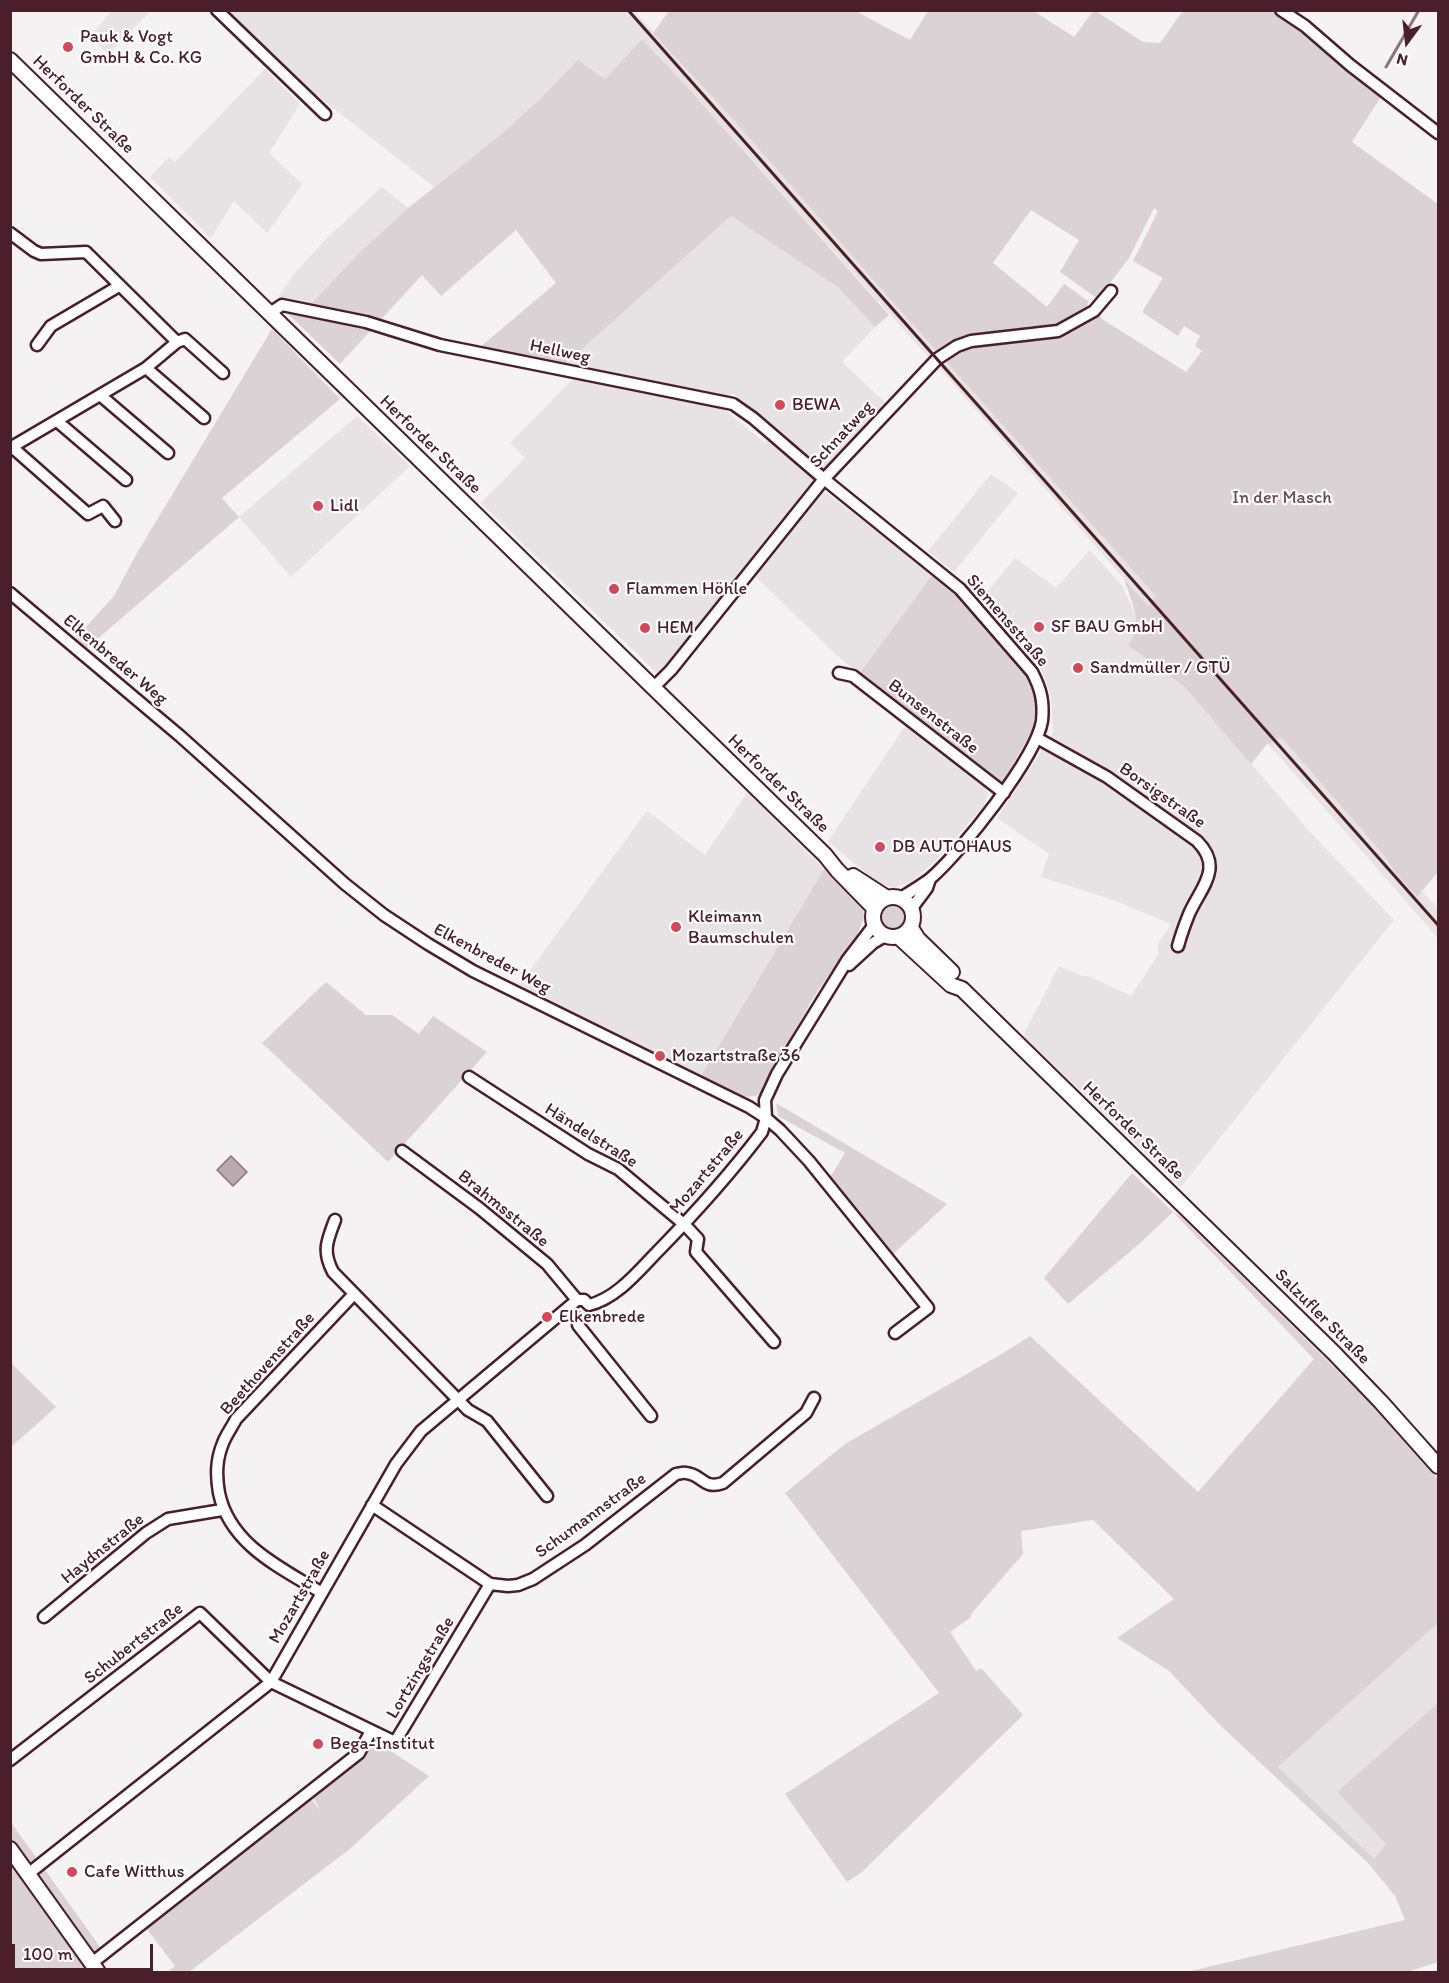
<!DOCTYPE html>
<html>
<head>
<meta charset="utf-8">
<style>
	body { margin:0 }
	#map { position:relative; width:1449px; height:1983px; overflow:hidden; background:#f4f2f2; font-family:Itim,sans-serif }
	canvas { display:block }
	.frame { position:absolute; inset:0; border:12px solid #4a1f2b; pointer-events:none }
	.north { position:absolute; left:1377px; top:12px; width:60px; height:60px; -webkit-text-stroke:4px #fff; paint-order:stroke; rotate:195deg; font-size:16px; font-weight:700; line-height:24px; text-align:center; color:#4a1f2b }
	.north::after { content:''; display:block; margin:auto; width:21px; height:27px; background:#4a1f2b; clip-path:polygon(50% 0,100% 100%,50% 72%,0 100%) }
	.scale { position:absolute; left:12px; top:1944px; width:141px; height:27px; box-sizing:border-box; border:3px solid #4a1f2b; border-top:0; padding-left:8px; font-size:18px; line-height:21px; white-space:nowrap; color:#4a1f2b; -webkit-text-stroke:4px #fff; paint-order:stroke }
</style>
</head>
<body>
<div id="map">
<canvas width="1449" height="1983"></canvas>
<div class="frame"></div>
<div class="north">N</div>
<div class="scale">100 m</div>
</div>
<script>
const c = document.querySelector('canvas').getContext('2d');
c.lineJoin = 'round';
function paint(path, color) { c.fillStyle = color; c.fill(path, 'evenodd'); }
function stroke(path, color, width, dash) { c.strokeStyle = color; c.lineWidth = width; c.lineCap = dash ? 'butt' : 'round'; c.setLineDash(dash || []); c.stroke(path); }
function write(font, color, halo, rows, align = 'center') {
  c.font = font + ' Itim,sans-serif'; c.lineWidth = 4.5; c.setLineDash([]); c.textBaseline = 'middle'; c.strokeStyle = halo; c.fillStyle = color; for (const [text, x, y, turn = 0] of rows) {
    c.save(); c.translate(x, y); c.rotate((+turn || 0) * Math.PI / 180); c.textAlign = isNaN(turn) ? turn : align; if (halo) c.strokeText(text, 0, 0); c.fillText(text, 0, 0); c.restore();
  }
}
const built = new Path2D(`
	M112 11H151L108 54 89 37Z
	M229 11H634L731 117 938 353 931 360 688 88 642 39 605 79 578 60 540 99 498 137 434 187 314 93Z
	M265 69 300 104 269 153 302 184 267 233 234 201 211 238 150 177 169 157 175 162Z
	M382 187 408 208 357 255 310 305 278 297 295 273 327 238Z
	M731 216 839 288 875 327 842 362 888 405 812 482 933 574 859 674 831 650 747 568 659 675 481 503 525 458 510 443 577 375 725 410 765 443 778 431 733 393 726 400 564 365Z
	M943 358 1438 909V938L936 364Z
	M357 416 410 466 291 577 239 517Z
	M991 474 1018 493 954 572 928 551Z
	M1090 550 1123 587 1137 620 1134 648 1183 684 1309 831 1394 920 1181 1187 1023 1036 1059 966 1083 976H1088L1131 996 1158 955V944L1171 924 1113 900 1041 877 1049 854 997 818 1053 733 1051 696 1041 669 982 598 1015 558 1056 588Z
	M905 726 984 787 988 793 984 806 937 859 911 882 893 888 878 884 828 841Z
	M748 792 824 869 701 1076 519 985 647 811 705 855Z
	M1438 1623V1703L1337 1792 1386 1844 1374 1860 1278 1767Z`);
const green = new Path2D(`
	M859 10V13L910 40 928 11 1032 10 1074 37 1094 10 1143 42 1160 43 1183 11H1277L1382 95 1352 142 1438 204V872L1417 897 1396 873 1385 856 1281 737 1266 745 1251 764 1185 687 1128 645C1145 626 1131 601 1124 579L1148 606 1156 596 898 308 731 117 653 33 669 11ZM1154 208 1158 211 1133 261 1163 278 1142 312 1178 336 1184 326 1200 336 1195 346 1202 351 1186 372 1102 319 1097 310 1061 332 966 338 1060 324 1087 309 1088 301 1064 284 1047 307 993 263 1031 210 1079 240 1060 272 1098 299 1129 258Z
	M642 39 688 88 889 315 875 327 839 288 731 216 564 365 479 348 556 283 516 230 441 296 422 275 340 364 284 310 310 305 357 255 408 208 498 137 540 99 578 60 605 79Z
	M272 329 340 399 222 498 239 517 87 648 76 638 114 596 137 553Z
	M933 574 957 594 1025 674 1037 704 1032 731 1001 785 859 674Z
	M824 869 863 908 864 918 857 935 813 998 760 1094C742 1104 718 1084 701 1076Z
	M879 917a14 14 0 1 1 28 0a14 14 0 1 1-28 0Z
	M326 982 366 1015H392L419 1034 433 1016 487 1052 388 1162 262 1043Z
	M776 1103 947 1204 892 1255 829 1179 845 1153 778 1116Z
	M1132 1173 1173 1212 1179 1215 1373 1405 1438 1479V1623L1278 1767 1374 1859 1386 1844 1337 1792 1438 1703V1962L1407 1972H1187L1405 1920 1395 1896 1369 1864 1222 1727 1169 1671 1117 1638 1174 1599 1093 1520 1021 1531 1023 1554 971 1614V1617L950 1632 976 1671 981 1668 1023 1715 862 1872 847 1882 785 1794 939 1693 785 1493 845 1444 1005 1352 1030 1336 1198 1492 1314 1359 1173 1212 1139 1244 1068 1304 1044 1278Z
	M11 1363 56 1407 11 1447H10Z
	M375 1741 429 1776 351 1848 189 1972H167L175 1966 146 1928 309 1797 321 1811 312 1796Z
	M10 1821 103 1951 95 1957 11 1839Z
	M10 1859 87 1970 89 1972H11Z`);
const water = new Path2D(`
	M231 1156 247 1172 233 1186 217 1170Z`);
const stream = new Path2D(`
	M1386 67 1419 10`);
const street = new Path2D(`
	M217 10 325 114
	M1281 10 1305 26 1350 65 1438 133
	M10 233 34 251 41 254 86 252 177 342
	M270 313 282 305 366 322 440 345 733 404 753 418 824 479 960 589 1032 672C1041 689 1044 702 1042 721 1036 758 961 852 931 878 924 884 910 892 901 898
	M37 345 51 326 119 286
	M146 368 204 418
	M100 395 168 453
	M57 421 126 480
	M12 447 88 514 103 506 115 521
	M10 448 146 368 177 342 185 339 223 373
	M10 593 180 736 345 884 384 915 428 944 473 971 749 1107 766 1118 780 1130 809 1161 928 1308 895 1333
	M839 673 853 676 1004 793
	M653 688 671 670 824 479 937 359 957 346 971 341 1058 331 1094 311 1111 291
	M1037 738 1107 777 1197 841C1224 868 1201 887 1189 914 1185 924 1181 935 1178 946
	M912 908 927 888 930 879
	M849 965 873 943 885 936
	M469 1077 588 1154 618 1169 685 1225 698 1239 696 1252 774 1342
	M402 1151 479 1208 547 1264 577 1300
	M335 1220C327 1241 322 1251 333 1272L468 1410 487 1421 547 1496
	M579 1319 578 1325 651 1416
	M372 1505 490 1584 508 1586 518 1585 533 1579 585 1545 676 1474C679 1474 683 1472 686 1473 702 1474 703 1490 723 1483L806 1413 814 1398
	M322 1593C280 1567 230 1545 219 1493 216 1475 216 1460 223 1443 226 1435 232 1427 236 1419L354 1294
	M44 1617 146 1533 168 1519 222 1510
	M10 1760 200 1613 271 1682 395 1742 490 1584
	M28 1874 271 1682 396 1464 421 1431 577 1300H584L589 1305C618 1298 640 1269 660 1249 696 1212 731 1173 762 1132L766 1118 765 1100 777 1074 848 959 874 925
	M92 1963 359 1753 371 1731`);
const secondary = new Path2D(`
	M10 60 825 855 837 870 875 909
	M853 876 887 898
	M873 917a20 20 0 1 1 40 0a20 20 0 1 1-40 0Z
	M911 928 918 939 952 972
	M899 937 951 985 962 989 1334 1353 1381 1402 1438 1466
	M10 1849 98 1972`);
const rail = new Path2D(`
	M628 10 1438 925`);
const markers = [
	[68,47,6,"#d1495b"],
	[780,405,6,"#d1495b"],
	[318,506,6,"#d1495b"],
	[614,589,6,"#d1495b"],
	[1039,627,6,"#d1495b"],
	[645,628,6,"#d1495b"],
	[1078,668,6,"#d1495b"],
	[880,847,6,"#d1495b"],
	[676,927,6,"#d1495b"],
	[660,1056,6,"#d1495b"],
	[547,1317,6,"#d1495b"],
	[318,1744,6,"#d1495b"],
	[72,1872,6,"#d1495b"]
];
const poiNames = [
	["Pauk & Vogt",80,37],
	["GmbH & Co. KG",80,58],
	["BEWA",792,405],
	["Lidl",330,506],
	["Flammen Höhle",626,589],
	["SF BAU GmbH",1051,627],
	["HEM",657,628],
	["Sandmüller / GTÜ",1090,668],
	["DB AUTOHAUS",892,847],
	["Kleimann",688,917],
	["Baumschulen",688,938],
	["Mozartstraße 36",672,1056],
	["Elkenbrede",559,1317],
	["Bega-Institut",330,1744],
	["Cafe Witthus",84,1872]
];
const streetNames = [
	["Herforder Straße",83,105,44],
	["Hellweg",560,352,12],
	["Schnatweg",842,435,-47],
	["Herforder Straße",430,445,44],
	["Siemensstraße",1007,621,49],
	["Elkenbreder Weg",115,660,40],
	["Bunsenstraße",933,717,38],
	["Herforder Straße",778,784,44],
	["Borsigstraße",1162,796,35],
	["Elkenbreder Weg",492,959,28],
	["Herforder Straße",1133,1131,44],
	["Händelstraße",591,1136,32],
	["Mozartstraße",707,1172,-50],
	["Brahmsstraße",503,1209,39],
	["Salzufler Straße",1322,1317,45],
	["Beethovenstraße",268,1364,-48],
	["Schumannstraße",591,1516,-36],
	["Haydnstraße",103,1549,-39],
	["Mozartstraße",300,1597,-60],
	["Schubertstraße",134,1644,-38],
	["Lortzingstraße",421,1668,-59]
];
const parkNames = [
	["In der Masch",1282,498]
];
paint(built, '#e7e2e3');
paint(green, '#dbd2d5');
paint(water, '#baa9ae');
stroke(water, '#8d727a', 1.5);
stroke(stream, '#8d727a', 3);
stroke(street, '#4a1f2b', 15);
stroke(secondary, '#4a1f2b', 18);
stroke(street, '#fff', 10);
stroke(secondary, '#fff', 14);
stroke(rail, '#4a1f2b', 3);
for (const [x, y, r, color] of markers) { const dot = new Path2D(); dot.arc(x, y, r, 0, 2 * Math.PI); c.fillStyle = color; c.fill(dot); stroke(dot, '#fff', 2); }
write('18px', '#4a1f2b', '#fff', poiNames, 'left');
write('18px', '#4a1f2b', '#fff', streetNames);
write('18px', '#6e4c56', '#fff', parkNames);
</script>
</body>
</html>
